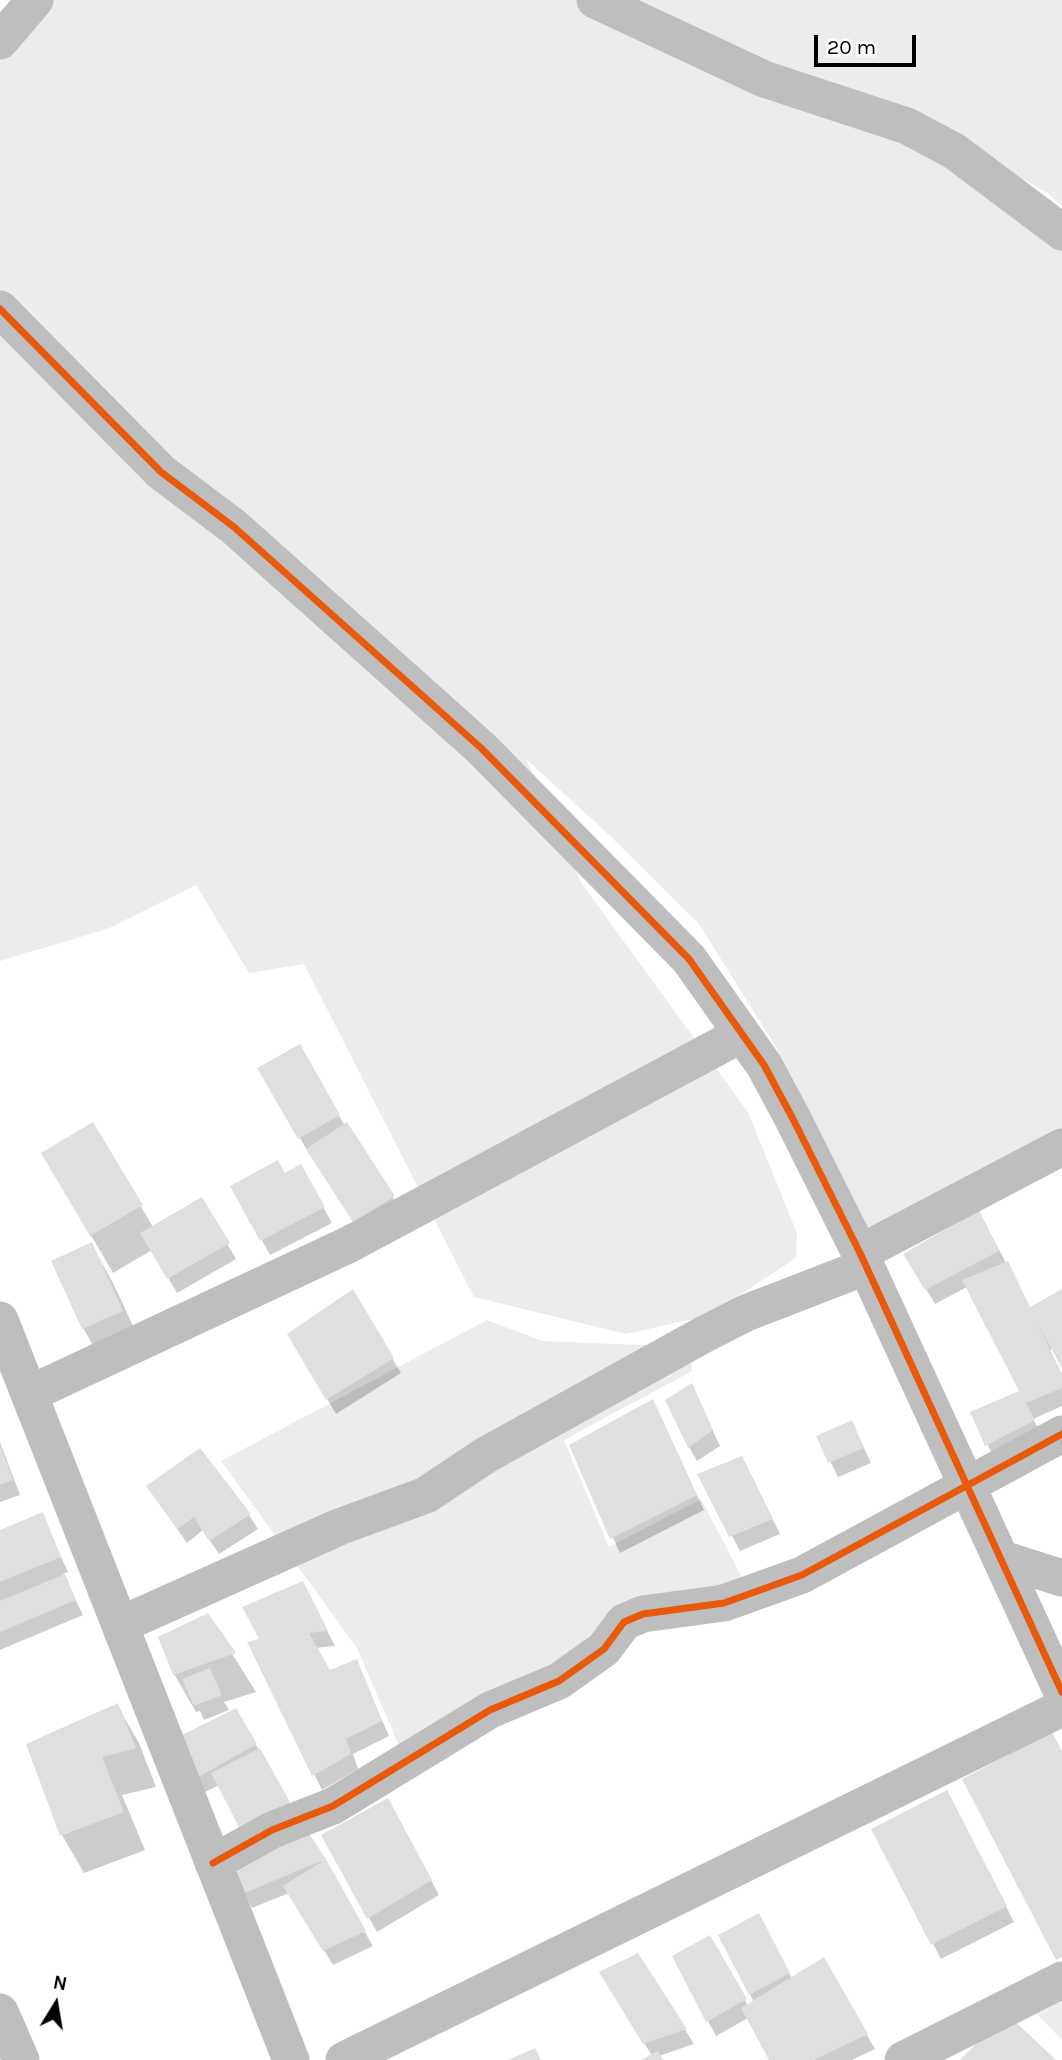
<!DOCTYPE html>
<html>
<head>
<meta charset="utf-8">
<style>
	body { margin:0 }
	#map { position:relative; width:1062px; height:2060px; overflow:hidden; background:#fff; font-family:Karla,sans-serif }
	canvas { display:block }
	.north { position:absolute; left:21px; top:1969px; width:70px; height:70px; -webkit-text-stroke:5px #fff; paint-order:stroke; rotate:11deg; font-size:19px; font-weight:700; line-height:28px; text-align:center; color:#000 }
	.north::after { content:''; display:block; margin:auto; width:24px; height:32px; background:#000; clip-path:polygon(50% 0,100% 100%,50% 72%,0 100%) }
	.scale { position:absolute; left:814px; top:35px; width:102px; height:32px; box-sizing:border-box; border:4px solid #000; border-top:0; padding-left:9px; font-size:21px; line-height:24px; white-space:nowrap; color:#000; -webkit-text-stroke:5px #fff; paint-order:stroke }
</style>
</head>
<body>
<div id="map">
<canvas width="1062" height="2060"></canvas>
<div class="north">N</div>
<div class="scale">20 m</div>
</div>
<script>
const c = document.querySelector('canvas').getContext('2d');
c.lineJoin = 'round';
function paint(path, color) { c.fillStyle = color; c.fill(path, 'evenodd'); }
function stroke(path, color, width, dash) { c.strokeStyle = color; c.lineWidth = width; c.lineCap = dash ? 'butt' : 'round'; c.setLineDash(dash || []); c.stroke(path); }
const green = new Path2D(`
	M51 0H580L928 141 1062 240V1135L864 1247 776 1047 699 924 607 833 526 759 582 884 748 1112 797 1233 796 1258 707 1316 626 1334 474 1297 304 964 249 973 196 885 107 929 0 961V54Z
	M611 0H1062V206L1046 192 916 120Z
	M487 1320 542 1341 690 1347 692 1371 564 1440 609 1547 701 1499 747 1587 579 1653 401 1750 357 1648 221 1461Z
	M1062 2001V2040L1037 2014Z`);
const shadow = new Path2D(`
	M299 1046 345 1126 402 1211 363 1236 308 1152 260 1068Z
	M93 1125 153 1227 201 1200 236 1259 177 1293 152 1250 113 1273 65 1191Z
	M285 1175 309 1181 332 1223 270 1255 232 1186Z
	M987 1227 1030 1308 1062 1291V1365L1053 1349 1050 1350 1062 1374V1406L1033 1419 1042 1435 995 1460 972 1413 1022 1391 967 1287 935 1304 905 1255Z
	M92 1245 113 1283 144 1349 105 1366 83 1328Z
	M352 1292 401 1373 336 1414 289 1334Z
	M692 1385 720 1446 697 1461 689 1447Z
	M653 1401 704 1510 620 1553 571 1445Z
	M818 1437H859L871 1463 838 1477Z
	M0 1442 20 1495 0 1502Z
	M750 1473 780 1534 740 1551 700 1475Z
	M148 1487 249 1515 258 1529 219 1554 203 1530 187 1543Z
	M42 1515 68 1572 63 1574 83 1615 0 1650V1532Z
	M310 1598 335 1646 315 1648 329 1673 356 1661 389 1736 353 1754 358 1769 322 1790 250 1643 261 1640Z
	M208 1615 256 1692 224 1702 229 1710 204 1720 200 1711 196 1712 174 1674Z
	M117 1705 139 1743 156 1787 122 1795 145 1850 84 1873 62 1835 28 1745Z
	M236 1711 259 1750 219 1785 205 1792 197 1778Z
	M955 1807 1014 1922 941 1959 873 1829Z
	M396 1815 439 1895 377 1932 369 1918Z
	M307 1834 373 1946 333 1965 289 1893 252 1908 244 1893Z
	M767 1930 792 1979 824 1960 875 2049 852 2060H771L748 2018 716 2036 708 2021 710 1937 748 2006 754 2002 750 1994Z
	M638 1955 694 2044 659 2056 661 2060H644L652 2056 602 1973Z`);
const building = new Path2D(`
	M300 1044 340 1115 298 1139 257 1068Z
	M93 1122 143 1205 90 1236 41 1153Z
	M347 1122 395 1196 353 1222 306 1149Z
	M278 1160 285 1173 301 1164 325 1207 260 1241 230 1186Z
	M202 1197 230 1243 167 1279 140 1233Z
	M979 1210 999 1251 925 1290 903 1254Z
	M92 1242 123 1311 82 1329 51 1261Z
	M1008 1261 1030 1307 1062 1289V1368L1038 1325 1062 1374V1388L1026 1403 1035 1420 985 1446 970 1412 1019 1391 962 1280Z
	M353 1289 394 1358 326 1400 287 1334Z
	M692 1383 713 1430 688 1448 665 1400Z
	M653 1399 697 1495 610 1539 569 1445Z
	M852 1420 864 1448 828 1463 816 1436Z
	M0 1445 13 1480 0 1485Z
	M200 1448 251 1514 209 1541 194 1517 177 1529 146 1486Z
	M742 1456 773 1519 729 1537 697 1474Z
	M43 1512 61 1557 0 1582V1530Z
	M65 1574 76 1600 0 1632V1601Z
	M303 1581 328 1631 309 1633 330 1670 357 1659 382 1721 346 1739 351 1754 312 1776 247 1642 259 1639 242 1607Z
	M208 1613 236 1653 173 1675 158 1637Z
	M210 1668 222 1695 194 1706 182 1679Z
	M118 1703 136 1748 102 1757 124 1812 60 1836 26 1744Z
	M236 1708 257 1744 195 1779 176 1738Z
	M1052 1732 1062 1751V1957L1056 1960 962 1779Z
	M260 1748 292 1806 240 1829 211 1773Z
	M947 1790 1007 1906 931 1945 871 1829Z
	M388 1798 432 1880 367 1919 321 1835Z
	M308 1832 326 1859 242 1894 230 1868Z
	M326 1859 366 1931 323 1951 283 1886Z
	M759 1913 790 1973 749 1995 718 1935Z
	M710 1935 747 1999 706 2022 672 1956Z
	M638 1953 687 2029 643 2044 599 1972Z
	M824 1957 868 2034 814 2060H769L741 2008Z
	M1006 2013 1056 2060H960Z
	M535 2048 541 2060H508Z
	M658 2051 663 2060H641Z`);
const minor = new Path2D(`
	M595 0 764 79 907 126 954 151 1062 232
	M0 41 35 0
	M0 309 161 472 234 527 481 748 689 959 764 1065 793 1119 860 1253 1062 1692
	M860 1253 1062 1147
	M0 1320 291 2060
	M29 1394 348 1245 742 1034
	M1002 1559 1062 1578
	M120 1625 339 1527 426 1495 486 1455 701 1336 746 1313 865 1267
	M213 1863 272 1830 333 1806 490 1710 559 1681 604 1649 624 1622 643 1614 724 1603 802 1575 1062 1434
	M0 2012 21 2060
	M344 2060 1062 1708
	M903 2060 1062 1980`);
const cycleway = new Path2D(`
	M0 309 161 472 234 527 481 748 689 959 764 1065 793 1119 860 1253 1062 1692
	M213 1863 272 1830 333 1806 490 1710 559 1681 604 1649 624 1622 643 1614 724 1603 802 1575 1062 1434`);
paint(green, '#ececec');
paint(shadow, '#0003');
paint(building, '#dfdfdf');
stroke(minor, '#bebebe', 37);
stroke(cycleway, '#e8590c', 7);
</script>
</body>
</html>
